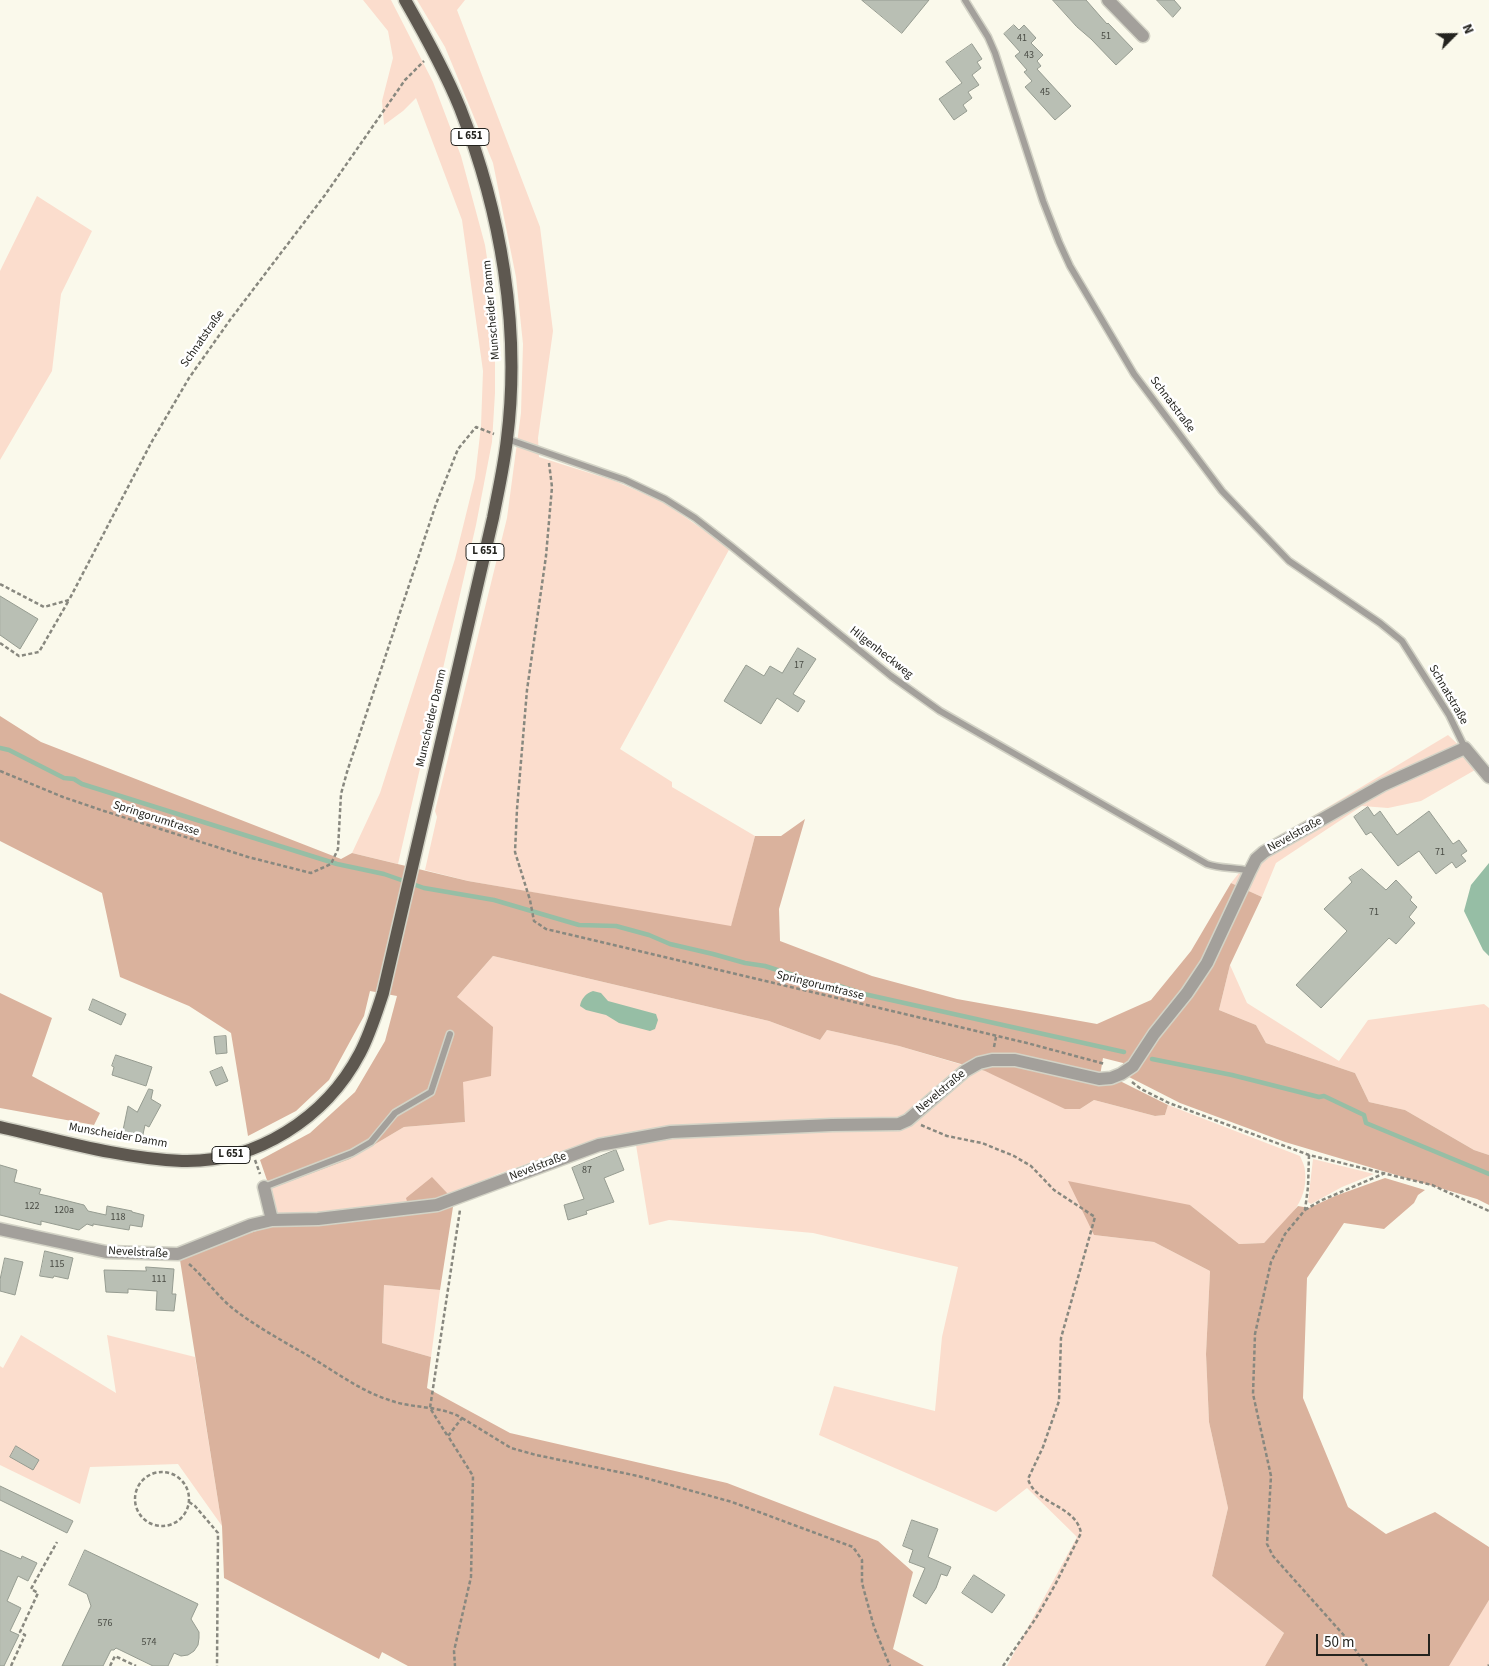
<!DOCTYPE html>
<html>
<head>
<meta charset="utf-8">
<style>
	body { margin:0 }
	#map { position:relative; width:1489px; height:1666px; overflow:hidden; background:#faf9eb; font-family:"Source Sans 3",sans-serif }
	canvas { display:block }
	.north { position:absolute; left:1429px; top:10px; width:50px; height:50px; -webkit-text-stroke:4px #fff; paint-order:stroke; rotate:67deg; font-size:14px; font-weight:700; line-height:20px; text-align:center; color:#24241f }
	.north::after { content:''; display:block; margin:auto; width:18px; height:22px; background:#24241f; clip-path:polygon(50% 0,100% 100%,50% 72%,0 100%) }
	.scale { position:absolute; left:1316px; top:1634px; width:114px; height:22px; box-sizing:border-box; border:2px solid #24241f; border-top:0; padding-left:6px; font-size:15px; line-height:18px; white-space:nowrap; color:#24241f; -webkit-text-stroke:4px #fff; paint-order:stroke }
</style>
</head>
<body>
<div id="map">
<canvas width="1489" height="1666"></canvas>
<div class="north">N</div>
<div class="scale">50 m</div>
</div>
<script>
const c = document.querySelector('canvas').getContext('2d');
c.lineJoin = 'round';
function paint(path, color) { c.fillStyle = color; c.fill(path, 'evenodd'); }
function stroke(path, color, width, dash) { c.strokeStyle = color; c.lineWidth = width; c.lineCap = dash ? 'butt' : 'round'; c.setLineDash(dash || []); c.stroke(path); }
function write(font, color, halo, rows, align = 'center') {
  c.font = font + ' "Source Sans 3",sans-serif'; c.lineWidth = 5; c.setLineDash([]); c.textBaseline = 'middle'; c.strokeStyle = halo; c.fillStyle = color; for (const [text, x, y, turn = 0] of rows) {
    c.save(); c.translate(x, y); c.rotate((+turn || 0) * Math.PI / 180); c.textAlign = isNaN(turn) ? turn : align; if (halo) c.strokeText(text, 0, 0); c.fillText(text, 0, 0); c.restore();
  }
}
const green = new Path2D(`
	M363 0H391L433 82 461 156 485 245 495 310V393L492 442 476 525 398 864 352 853 380 793 455 559 475 478 481 426 483 371 462 220 416 98 403 111 384 125 382 101 393 58 388 31Z
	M417 0H465L457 10 540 227 553 331 538 438 539 457 615 481 663 502 730 548 620 749 672 782V787L755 836 731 927 468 881 425 870 437 817 435 811 507 518 521 413 523 344 516 277 493 163 445 47Z
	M37 196 92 231 61 294 52 371 0 460V271Z
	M1448 735 1464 750 1475 770 1421 801 1388 808 1362 806 1276 863 1262 897 1231 883 1258 849Z
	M493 956 769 1021 820 1040 827 1030 899 1046 966 1066 896 1122H808L573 1148 498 1174 449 1195 432 1178 408 1206 275 1225 270 1189 350 1159 404 1127 465 1122 457 997Z
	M1230 965 1247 1003 1339 1061 1368 1020 1484 1004 1489 1008V1155L1474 1150 1405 1110 1369 1102 1355 1073 1266 1043 1256 1025 1219 1010Z
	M974 1068 985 1071 1080 1109 1094 1100 1155 1116 1165 1115 1168 1105 1300 1156C1302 1161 1305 1166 1305 1171 1309 1204 1284 1222 1264 1243L1239 1244 1190 1205 1094 1235 1154 1242 1210 1271 1206 1354 1209 1422 1228 1508 1212 1576 1284 1633 1265 1666H1007L1077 1537 1027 1488 996 1512 819 1435 834 1386 935 1411 942 1337 958 1267 813 1233 669 1220 649 1225 636 1145 671 1135 902 1129Z
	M1313 1159 1374 1174 1342 1187 1311 1204 1308 1202Z
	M384 1285 440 1290 431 1357 382 1343Z
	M21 1335 116 1393 107 1335 195 1357 222 1526 178 1464 90 1467 80 1504 0 1465V1366L3 1368Z
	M1489 1600V1666H1449L1448 1665Z`);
const forest = new Path2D(`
	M0 716 41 742 341 859 352 853 468 881 731 926 755 836H781L805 819 779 909 780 941 872 976 957 999 1097 1024 1151 1000 1191 951 1231 883 1262 897 1230 965 1219 1010 1256 1025 1266 1043 1355 1073 1369 1102 1405 1110 1474 1150 1489 1155V1205L1477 1199 1285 1142 1180 1103 1129 1077 1123 1063 1103 1058 1099 1082 1120 1081 1168 1105 1165 1115 1155 1116 1094 1100 1080 1109H1065L985 1071 899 1046 827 1030 820 1040 769 1021 493 956 457 997 493 1027 491 1076 463 1082 465 1122 404 1127 350 1159 270 1189 260 1160 310 1133 355 1092 385 1041 397 996 370 991 364 1016 329 1080 296 1111 248 1136 231 1033 189 1006 120 977 102 893 0 841Z
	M0 993 52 1018 32 1076 100 1113 94 1125 0 1108Z
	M432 1177 449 1195 453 1207 440 1290 384 1285 382 1343 431 1357 427 1388 510 1433 727 1483 878 1541 913 1572 893 1649 924 1666H408L382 1652 379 1659 224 1578 222 1526 180 1260 237 1237 275 1225 408 1205 406 1198Z
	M1385 1178 1425 1190 1418 1195 1414 1203 1384 1229 1344 1223 1307 1278 1303 1398 1348 1507 1386 1534 1435 1512 1489 1547V1600L1449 1666H1265L1284 1633 1212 1576 1228 1508 1209 1422 1206 1354 1210 1271 1154 1242 1094 1235 1068 1181 1190 1205 1239 1244 1264 1243 1298 1206 1309 1208 1335 1196Z`);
const water = new Path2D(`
	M1489 863V956L1483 950 1464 911 1471 885Z
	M593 991 601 993 608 1001 656 1014 658 1020 655 1029 650 1031 619 1023 606 1015 586 1010 580 1006C581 999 586 993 593 991Z`);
const stream = new Path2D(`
	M0 748 9 750 64 778 74 779 82 784 337 864 384 874 424 888 494 900 579 925 616 926 649 935 670 944 713 954 745 963 765 966 830 987 836 985 864 994 1124 1052
	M1152 1059 1232 1075 1319 1097 1324 1096 1364 1115 1366 1123 1489 1174`);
const building = new Path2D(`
	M862 0H929L902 33Z
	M1053 0H1086L1107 24 1108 23 1133 49 1116 65 1091 39 1077 27Z
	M1157 0H1174L1181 8 1173 17Z
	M1014 25 1019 30 1024 25 1036 38 1031 43 1043 55 1037 61 1041 66 1037 69 1071 106 1055 120 1025 87 1032 81 1024 72 1027 70 1015 56 1020 52 1004 34Z
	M972 44 982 59 977 62 981 68 972 75 979 85 968 92 972 98 963 105 967 111 954 120 939 99 962 83 946 62Z
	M0 596 38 619 20 649 0 635Z
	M798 648 816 659 793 694 805 701 798 712 777 698 761 724 724 701 746 665 764 676 770 666 782 673Z
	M1368 807 1374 816 1380 811 1397 835 1429 811 1453 844 1459 840 1467 851 1461 855 1466 861 1456 868 1452 862 1436 874 1419 851 1398 866 1371 832 1366 835 1354 817Z
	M1362 869 1386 890 1396 880 1412 897 1410 900 1417 907 1409 917 1415 923 1396 944 1389 938 1321 1008 1296 985 1347 931 1324 909 1352 882 1349 878Z
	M93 999 126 1014 121 1025 89 1010Z
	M226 1036 227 1053 216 1054 214 1037Z
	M116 1055 152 1067 146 1086 112 1075 114 1067 112 1066Z
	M222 1067 228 1081 216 1086 210 1072Z
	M149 1089 153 1090 151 1099 161 1105 149 1127 145 1125 142 1139 122 1135 128 1106 137 1112Z
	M616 1150 624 1170 604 1178 614 1202 586 1211 587 1214 568 1220 564 1205 584 1199 572 1168Z
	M0 1165 17 1170 14 1182 41 1189 39 1194 48 1196 84 1205 88 1211 106 1215 107 1206 132 1211V1212L144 1215 142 1227 130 1225 129 1230 93 1224V1226L87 1224 79 1230 41 1221V1225L0 1215Z
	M45 1251 73 1258 68 1279 54 1276 53 1278 40 1276Z
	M5 1258 23 1262 15 1295 0 1291V1280Z
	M146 1267 174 1269 172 1294H176L174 1311 156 1310 157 1291 128 1289V1293L106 1292 104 1270 146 1271Z
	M16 1446 39 1460 33 1470 10 1457Z
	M0 1486 73 1521 67 1533 0 1500Z
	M912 1520 938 1529 928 1557 951 1567 947 1576 941 1574 936 1588 926 1604 913 1596 925 1568 909 1562 913 1550 903 1546Z
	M0 1550 21 1559 22 1556 37 1563 28 1581 18 1576 7 1601 21 1608 10 1631 19 1635 4 1666H0Z
	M85 1550 198 1604 191 1619 199 1632V1638L198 1645 194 1651 188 1655 181 1656 174 1653 168 1666H153L116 1648 114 1650H111L103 1666H62L91 1606 87 1594 69 1585Z
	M974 1575 1005 1595 992 1613 962 1593Z`);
const path = new Path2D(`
	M549 463 552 487 546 556 527 690 517 809 515 852 530 900 534 921 546 929 1027 1043 1105 1064
	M0 584 44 607 69 600 151 443 189 378 230 320 325 195 405 80 424 61
	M0 643 19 656 39 652 69 600
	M0 771 63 797 104 811 248 857 311 873 331 864 338 849 341 794 347 772 436 504 458 449 476 427 494 434
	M994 1047 996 1037
	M1132 1082 1141 1089 1169 1103 1309 1155 1432 1185 1489 1211
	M921 1125 947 1136 982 1143 1014 1156 1031 1166 1054 1190 1095 1217 1061 1338 1059 1401 1043 1447 1028 1479C1036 1505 1076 1505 1081 1533L1055 1585 1036 1618 1003 1666
	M1309 1155 1308 1187 1305 1210 1285 1234 1271 1262 1255 1334 1253 1394 1271 1476 1267 1544 1273 1556 1349 1641 1367 1666
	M255 1160 260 1174
	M1305 1210 1320 1201 1385 1173
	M189 1264C204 1277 216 1294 231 1307 256 1327 285 1342 312 1358 337 1373 361 1391 389 1400 413 1409 440 1405 462 1418L448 1436 473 1476 471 1577 454 1651 455 1666
	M462 1418 511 1448 536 1455 638 1476 732 1502 853 1547 862 1560V1583L874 1627 890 1666
	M447 1435 430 1408 460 1210
	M135 1499a27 27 0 1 1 54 0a27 27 0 1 1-54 0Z
	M189 1502 195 1506 218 1533 217 1666
	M11 1666 25 1635 20 1632 38 1593 31 1589 57 1542
	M110 1666 115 1656 136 1666
	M1488 1666 1489 1665`);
const lane = new Path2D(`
	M965 0 988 37 995 53 1043 201 1059 242 1070 266 1134 374 1222 491 1289 561 1380 623 1402 641 1449 715 1465 748
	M507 439 625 480 665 499 695 518 731 546 891 676 940 711 1207 864C1221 869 1235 867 1250 871
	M264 1187 352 1153 371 1142 395 1113 431 1092 450 1034`);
const street = new Path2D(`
	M1108 0 1143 36
	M264 1187 272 1220
	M0 1229 106 1252 178 1254 251 1225 272 1220 318 1219 437 1205 599 1145 671 1132 832 1125 899 1124 908 1120 965 1071 979 1063 992 1060H1015L1099 1079 1111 1078 1121 1074 1133 1066 1154 1034 1187 993 1207 963 1250 871 1256 859 1264 852 1383 785 1465 748 1489 777`);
const primary = new Path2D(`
	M0 1127C58 1140 123 1159 182 1161 256 1163 326 1118 360 1053 370 1034 376 1014 383 993L493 518C498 492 504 466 507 439 521 328 501 212 460 108 445 71 425 35 405 0`);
const numberNames = [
	["51",1106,37],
	["41",1022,39],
	["43",1029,56],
	["45",1045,93],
	["17",799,666],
	["71",1440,853],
	["71",1374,913],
	["87",587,1171],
	["122",32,1207],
	["120a",64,1211],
	["118",118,1218],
	["115",57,1265],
	["111",159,1280],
	["576",105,1624],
	["574",149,1643]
];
const shields = [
	[470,137,38],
	[485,552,38],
	[231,1155,38]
];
const shieldNames = [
	["L 651",470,137],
	["L 651",485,552],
	["L 651",231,1155]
];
const streetNames = [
	["Munscheider Damm",492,310,-95],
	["Schnatstraße",203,339,-55],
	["Schnatstraße",1172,405,53],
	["Hilgenheckweg",881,653,38],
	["Schnatstraße",1448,695,60],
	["Munscheider Damm",432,718,-77],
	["Springorumtrasse",156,819,18],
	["Nevelstraße",1295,835,-29],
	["Springorumtrasse",820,986,14],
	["Nevelstraße",941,1092,-40],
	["Munscheider Damm",118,1136,10],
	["Nevelstraße",538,1167,-21],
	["Nevelstraße",138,1253,3]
];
paint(green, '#fbddcd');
paint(forest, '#dab29d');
paint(water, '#96bea5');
stroke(stream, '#96bea5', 4.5);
paint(building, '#b9bfb4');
stroke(building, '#969c91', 1);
stroke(lane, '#d3d3c6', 9);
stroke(street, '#d3d3c6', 15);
stroke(primary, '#d3d3c6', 15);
stroke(path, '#88887f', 2.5, [4, 2.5]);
stroke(lane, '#a3a09b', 6);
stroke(street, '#a3a09b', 12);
stroke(primary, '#5e5850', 12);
write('10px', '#494b44', null, numberNames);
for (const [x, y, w] of shields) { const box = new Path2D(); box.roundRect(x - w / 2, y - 8.5, w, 17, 4); c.fillStyle = '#fff'; c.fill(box); stroke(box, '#24241f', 1); }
write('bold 11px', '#24241f', null, shieldNames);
write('12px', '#24241f', '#fff', streetNames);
</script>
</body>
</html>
